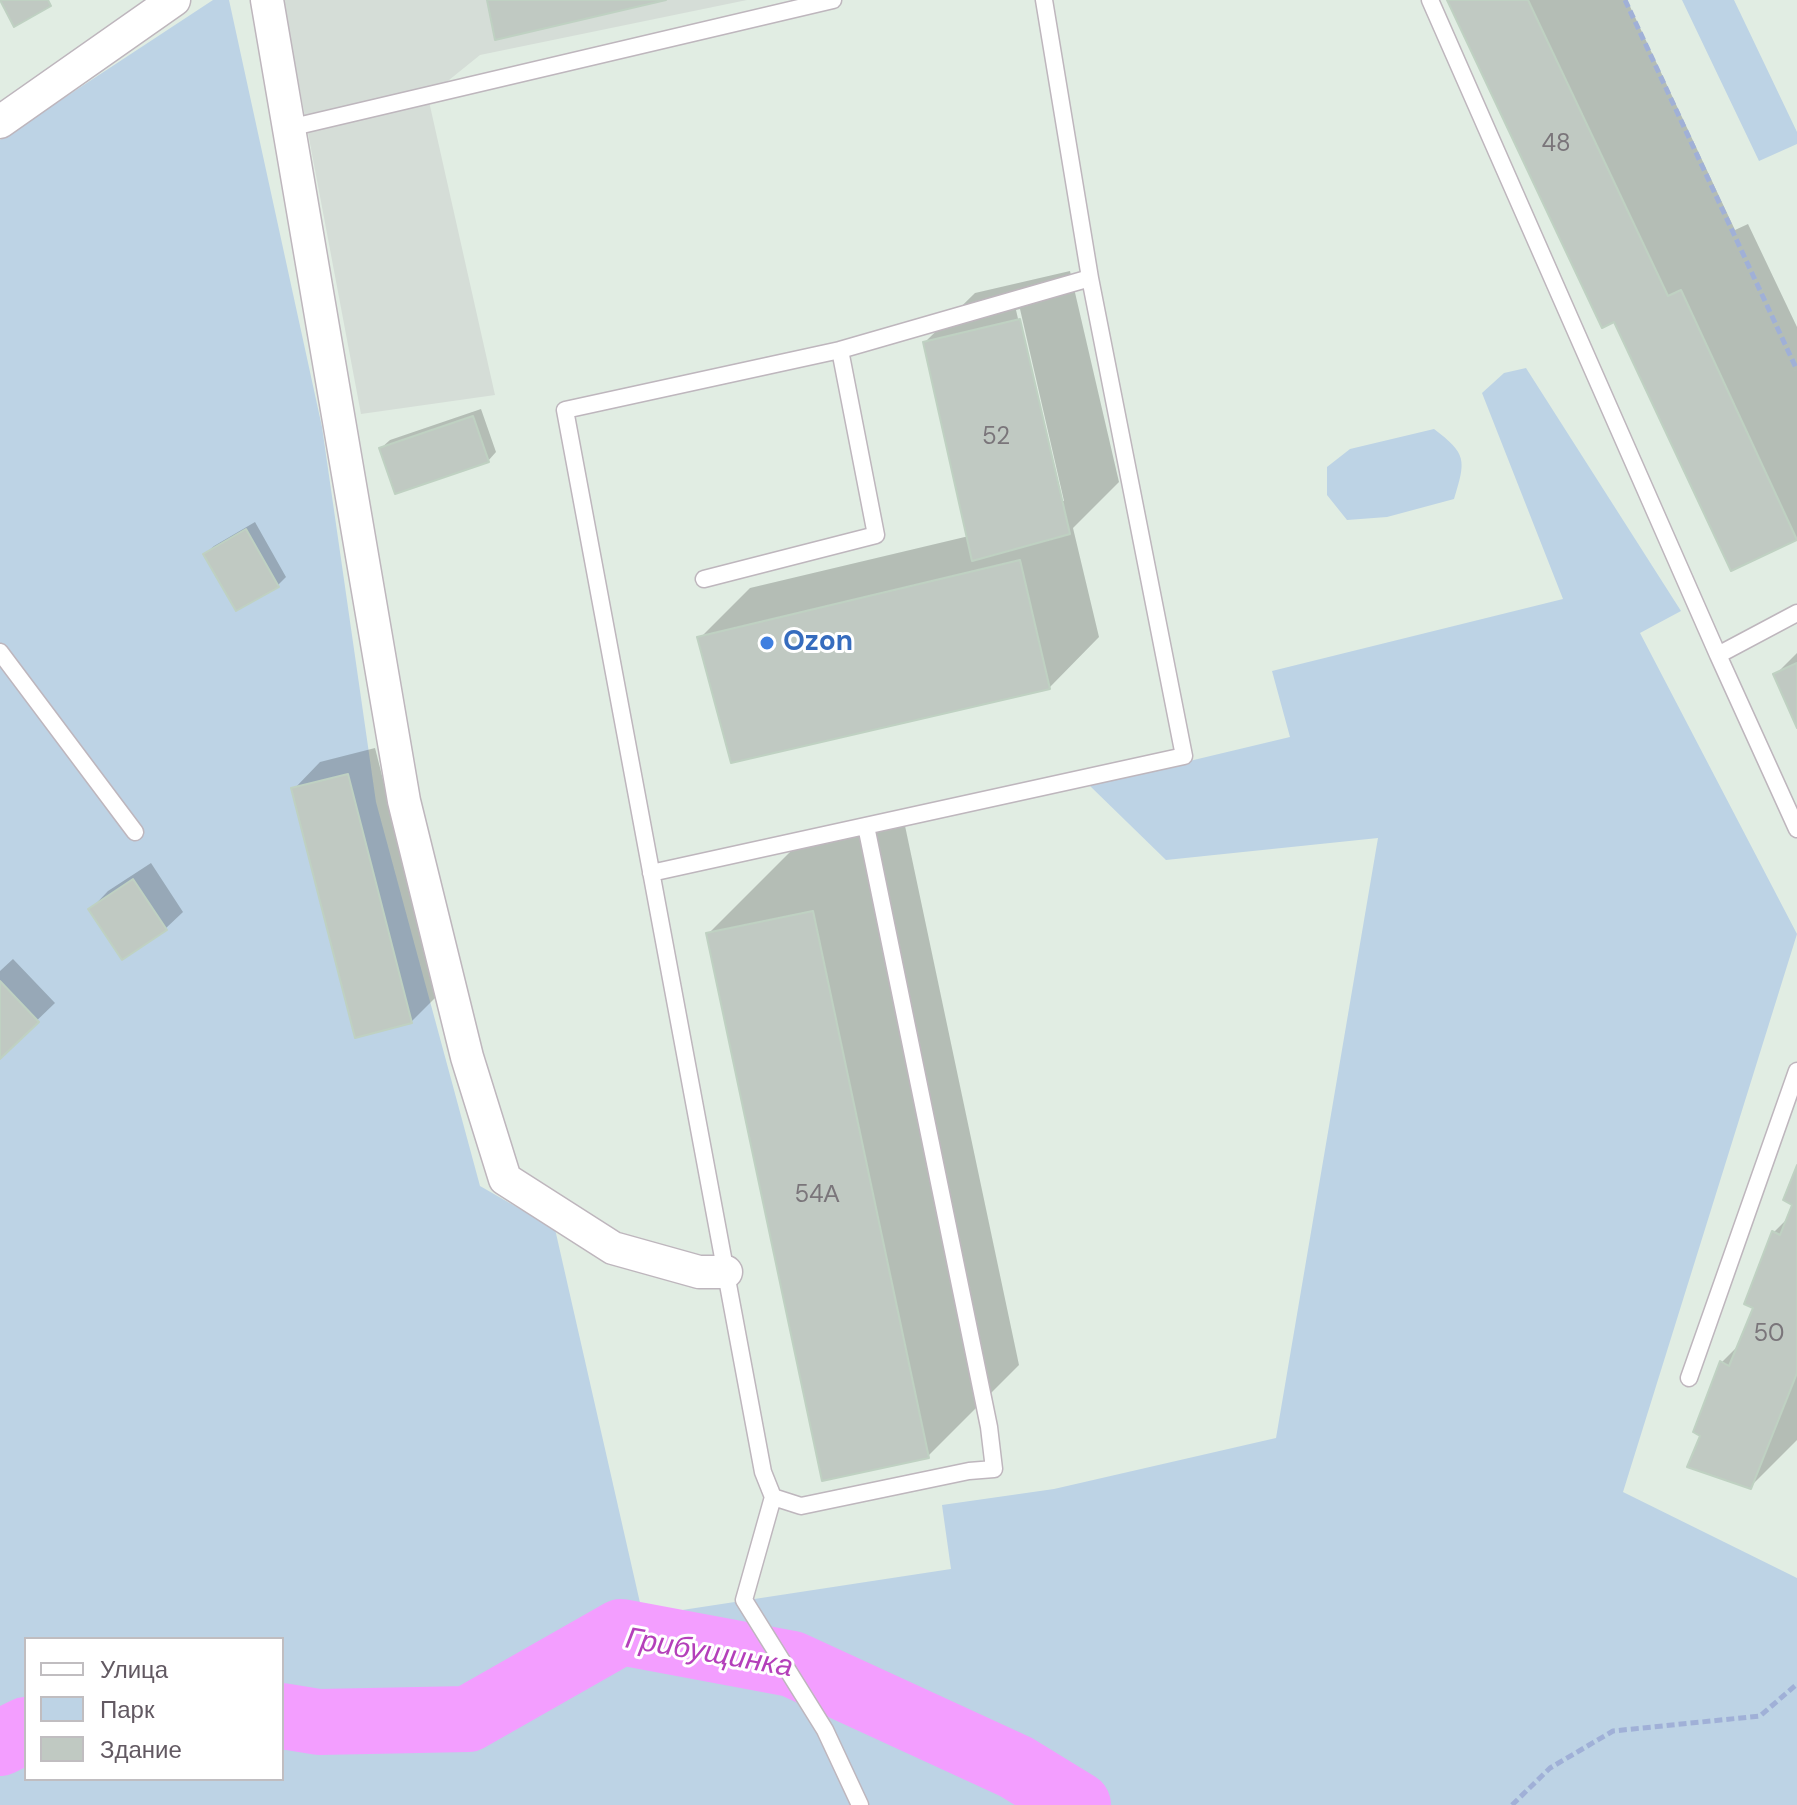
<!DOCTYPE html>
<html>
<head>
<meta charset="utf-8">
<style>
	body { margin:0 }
	#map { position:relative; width:1797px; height:1805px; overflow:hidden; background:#e1ede3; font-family:"DM Sans",sans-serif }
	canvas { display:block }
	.legend { position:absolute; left:24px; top:1637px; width:260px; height:144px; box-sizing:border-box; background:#fff; border:2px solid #c0bdc0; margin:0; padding:10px 14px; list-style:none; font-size:24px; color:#625962 }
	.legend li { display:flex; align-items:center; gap:16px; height:40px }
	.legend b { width:40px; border:2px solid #c0bdc0 }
</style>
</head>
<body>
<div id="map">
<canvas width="1797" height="1805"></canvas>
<ul class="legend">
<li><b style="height:10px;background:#fff"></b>Улица</li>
<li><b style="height:22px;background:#bdd3e5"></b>Парк</li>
<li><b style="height:22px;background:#c0c9c2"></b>Здание</li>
</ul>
</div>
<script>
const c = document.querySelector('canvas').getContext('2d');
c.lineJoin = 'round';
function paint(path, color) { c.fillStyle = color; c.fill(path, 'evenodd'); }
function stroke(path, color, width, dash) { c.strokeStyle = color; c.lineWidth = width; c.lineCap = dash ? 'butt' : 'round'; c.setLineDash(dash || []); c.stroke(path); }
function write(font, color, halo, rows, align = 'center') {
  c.font = font + ' "DM Sans",sans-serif'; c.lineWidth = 6; c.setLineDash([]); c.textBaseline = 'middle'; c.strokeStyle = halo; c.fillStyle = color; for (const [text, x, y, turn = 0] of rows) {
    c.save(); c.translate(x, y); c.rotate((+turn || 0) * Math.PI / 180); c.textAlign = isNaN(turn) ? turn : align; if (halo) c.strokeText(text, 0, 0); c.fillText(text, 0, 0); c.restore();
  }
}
const industrial = new Path2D(`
	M283 0H747L480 55 428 97 495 395 361 414Z`);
const green = new Path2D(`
	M213 0H229L322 427 376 802 480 1186 555 1229 643 1616 951 1569 942 1505 1054 1489 1276 1438 1378 838 1166 860 1089 785 1290 737 1272 671 1563 599 1482 393 1504 373 1526 368 1681 611 1640 633 1797 934 1623 1492 1797 1578V1805H0V140ZM26 1639H282V1779H26Z
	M1682 0H1734L1797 132V144L1759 161Z
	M1434 429C1467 454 1466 460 1454 499L1387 517 1347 520 1327 495V467L1350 449Z`);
const shadow = new Path2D(`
	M1449 0H1627L1735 230 1748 224 1797 327V538L1732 568 1615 319Z
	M1070 271 1119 482 1073 528 1099 637 1050 687 700 638 750 588 969 536 925 342 975 293ZM1020 309 1064 501H1060L1016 310Z
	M481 409 496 452 488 461 381 448 390 440Z
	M255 522 286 577 278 585 237 609 205 554 214 546Z
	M1797 653V723L1776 674Z
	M375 748 438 995 411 1022 294 789 320 762Z
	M904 821 1019 1365 928 1456 708 934 799 843Z
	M151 863 183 912 165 929 91 909 108 891Z
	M13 959 55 1003 0 1056V971Z
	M1797 1171V1440L1750 1487 1702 1435 1722 1362 1740 1344 1755 1307 1774 1232 1789 1217 1795 1204Z`);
const river = new Path2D(`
	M282 1716 319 1722 468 1719 621 1632 792 1664 1016 1767 1078 1805
	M0 1743 26 1730`);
const building = new Path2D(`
	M0 0H48L51 6 14 27Z
	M487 0H666L495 40Z
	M1447 0H1528L1668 296 1681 290 1797 540 1731 571 1614 322 1602 328Z
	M1020 319 1070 534 972 561 923 342Z
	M473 416 489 462 395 494 379 448Z
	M246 529 279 587 236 611 203 554Z
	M1020 560 1050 689 731 763 697 637Z
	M1797 663V728L1773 674Z
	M348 774 412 1023 355 1038 291 788Z
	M133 879 167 930 122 960 88 909Z
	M813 911 929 1458 822 1481 706 933Z
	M0 981 39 1022 0 1059Z
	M1797 1165V1373L1751 1489 1687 1467 1700 1436 1693 1432 1720 1361 1729 1366 1753 1308 1744 1304 1772 1231 1780 1235 1792 1205 1783 1200Z`);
const path = new Path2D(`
	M1625 0 1797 370
	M1512 1805 1550 1768 1613 1731 1760 1716 1797 1684`);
const service = new Path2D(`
	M1430 0 1718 655 1797 613
	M289 128 833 0
	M840 350 565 410 763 1472 773 1497 801 1506 969 1471 994 1469 989 1427 866 826
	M704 579 876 535 840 350 1090 278 1044 0
	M0 652 135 832
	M1718 655 1797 829
	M651 873 1184 756 1090 278
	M1689 1378 1797 1071
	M773 1497 744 1600 825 1730 860 1805`);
const minor = new Path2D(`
	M267 0 404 801 467 1057 505 1179 613 1248 699 1272H726
	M0 122 174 0`);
const markers = [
	[767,643,8,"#3f7fe0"]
];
const numberNames = [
	["48",1556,145],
	["52",996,438],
	["54А",817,1196],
	["50",1769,1335]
];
const shopNames = [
	["Ozon",783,643]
];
const waterNames = [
	["Грибущинка",709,1654,10]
];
paint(industrial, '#d5ddd7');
paint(green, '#bdd3e5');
paint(shadow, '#0003');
stroke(river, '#f39eff', 66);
paint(building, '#c0c9c2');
stroke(building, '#bfd1c2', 2);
stroke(service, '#beb6bd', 19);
stroke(minor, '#beb6bd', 35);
stroke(path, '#a0b0d7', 5, [8, 4]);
stroke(service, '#fff', 16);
stroke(minor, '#fff', 32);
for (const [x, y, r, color] of markers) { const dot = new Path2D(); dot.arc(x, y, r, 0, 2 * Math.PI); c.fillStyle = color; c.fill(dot); stroke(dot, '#fff', 3); }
write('24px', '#7a757a', null, numberNames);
write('bold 28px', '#366cbe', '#fff', shopNames, 'left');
write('italic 30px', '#b43fba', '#fff', waterNames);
</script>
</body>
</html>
